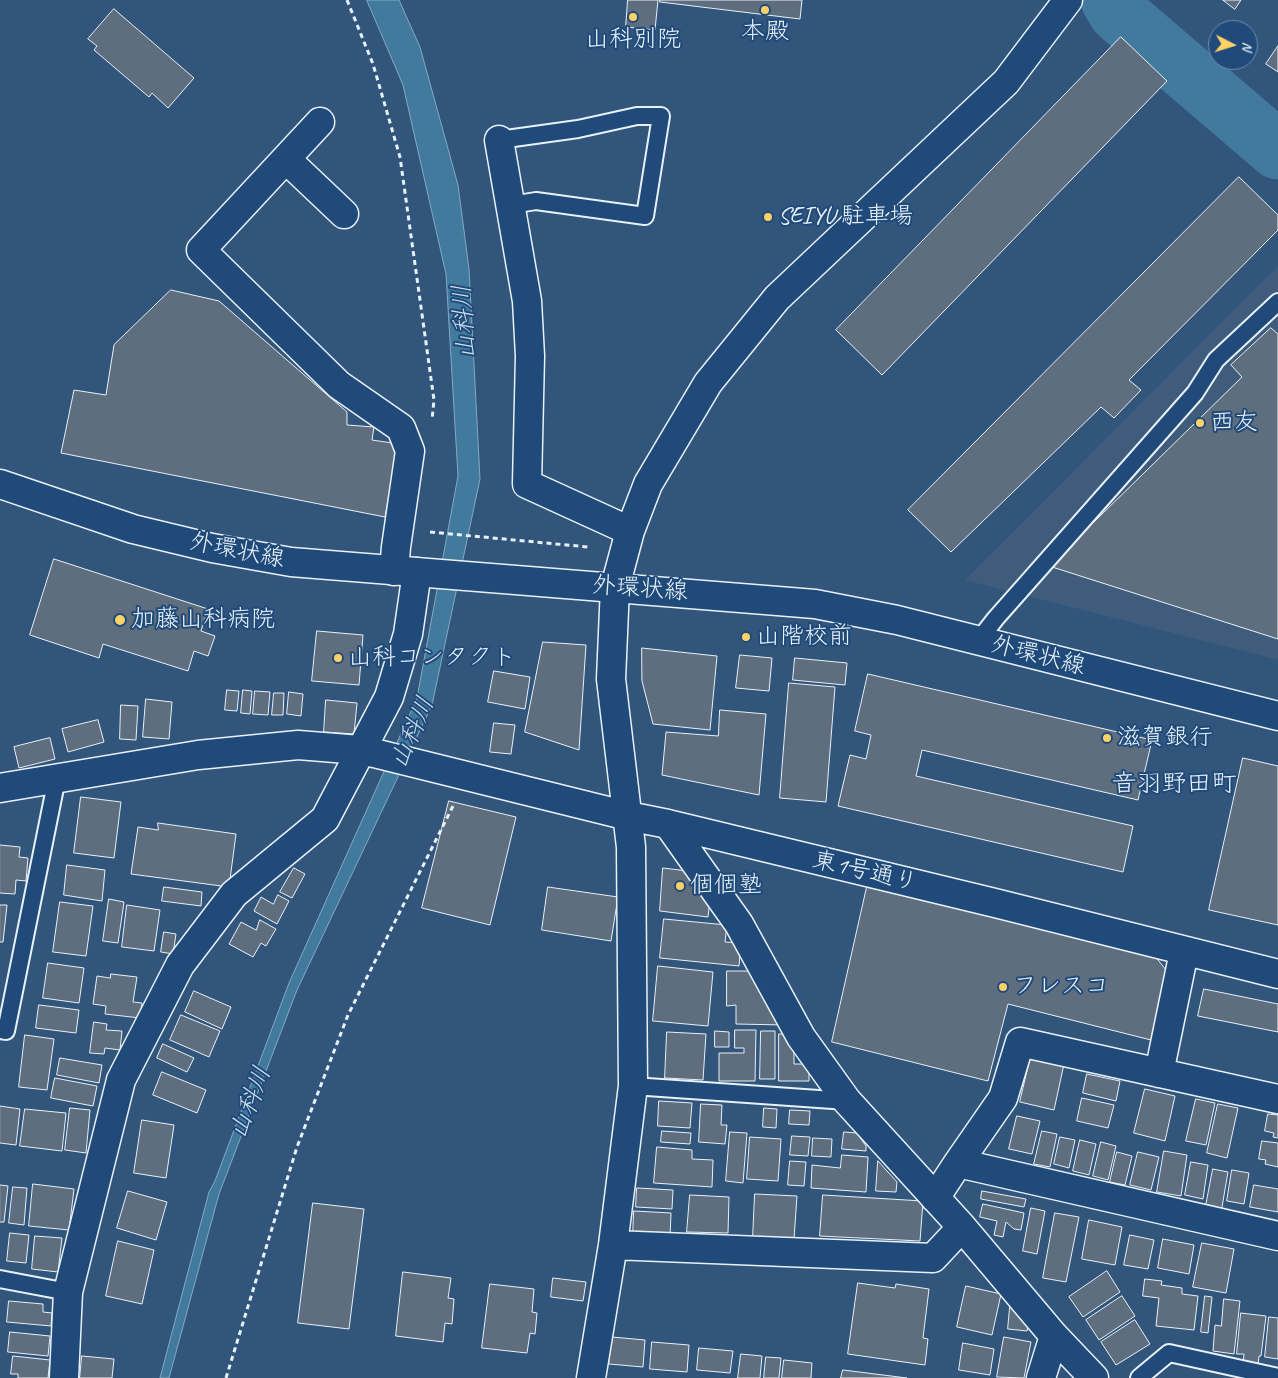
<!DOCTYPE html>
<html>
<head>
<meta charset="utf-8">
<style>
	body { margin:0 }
	#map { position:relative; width:1278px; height:1378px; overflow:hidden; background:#32557b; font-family:Caveat,sans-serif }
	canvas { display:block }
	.north { position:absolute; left:1208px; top:20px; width:50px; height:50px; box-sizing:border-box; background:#1f4a7a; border:1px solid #6f8dac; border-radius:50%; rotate:95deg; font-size:14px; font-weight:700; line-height:20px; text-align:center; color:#e8f1f8 }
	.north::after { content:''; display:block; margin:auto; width:18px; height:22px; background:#ffd166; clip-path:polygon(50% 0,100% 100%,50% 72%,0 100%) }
</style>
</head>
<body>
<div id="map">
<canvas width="1278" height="1378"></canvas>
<div class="north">N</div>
</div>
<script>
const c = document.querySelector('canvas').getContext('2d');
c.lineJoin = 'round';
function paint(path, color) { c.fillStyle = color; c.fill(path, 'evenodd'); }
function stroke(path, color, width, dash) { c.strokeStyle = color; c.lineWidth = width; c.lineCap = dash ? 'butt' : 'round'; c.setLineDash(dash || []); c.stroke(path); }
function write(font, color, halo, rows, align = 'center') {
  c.font = font + ' Caveat,"Klee One",sans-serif'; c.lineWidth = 4; c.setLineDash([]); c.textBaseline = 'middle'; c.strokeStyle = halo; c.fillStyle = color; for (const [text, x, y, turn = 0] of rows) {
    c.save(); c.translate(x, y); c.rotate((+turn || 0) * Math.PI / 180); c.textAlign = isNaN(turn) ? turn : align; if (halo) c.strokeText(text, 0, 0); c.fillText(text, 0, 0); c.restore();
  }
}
const built = new Path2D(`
	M1278 266V660L965 580Z`);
const water = new Path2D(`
	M367 0H399L420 47 458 185 469 269 480 479 432 705 297 990 219 1194 169 1378H160L209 1192 215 1181 289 983 417 698 458 476 446 274 403 85Z`);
const river = new Path2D(`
	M1110 0 1118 13 1278 150`);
const building = new Path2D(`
	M628 0H658L655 30 626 27Z
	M660 0H802L800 19 660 2Z
	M1223 0H1241L1235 9Z
	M114 9 194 78 168 108 152 93 149 97 94 50 97 46 88 39Z
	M1121 37 1167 81 882 375 836 330Z
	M1278 46V72L1266 64Z
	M1239 177 1278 215V230L1129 380 1141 390 1114 418 1101 407 951 552 908 510Z
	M171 290 219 301 347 412V425L374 427 372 440 399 444 385 517 61 453 74 390 106 395 114 345Z
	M1271 328 1278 334V639L1049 566 1242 377 1231 365Z
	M54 559 208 609 201 631 215 636 208 656 194 651 188 671 103 644 99 658 30 635Z
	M317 631 363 635 359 685 312 681Z
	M543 642 586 645 579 750 525 732Z
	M642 648 717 656 710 730 653 724 642 681Z
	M740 655 772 658 769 691 736 688Z
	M795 658 847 663 845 685 793 680Z
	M494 671 530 677 525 709 488 702Z
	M868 674 1152 740 1138 800 922 750 916 776 1133 826 1123 872 838 806 850 755 866 759 871 735 855 731Z
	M789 683 835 687 826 802 780 798Z
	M227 690 239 691 237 711 225 710Z
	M243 690 252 691 250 714 241 713Z
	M255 691 270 692 268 715 253 714Z
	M289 692 303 694 301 716 287 714Z
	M274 693H284L283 715H272Z
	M146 699 172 702 169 739 143 737Z
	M326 700 357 703 354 734 324 732Z
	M121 705 138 706 136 740 120 739Z
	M720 710 766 714 759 795 662 775 666 732 718 736Z
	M98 720 104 742 68 752 62 729Z
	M494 723 515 725 511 754 490 752Z
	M50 738 55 759 19 768 14 747Z
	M1243 758 1278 766V925L1209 910Z
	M81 797 121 802 114 858 74 853Z
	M449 801 516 817 490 925 422 908Z
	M158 823 236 834 229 887 131 874 138 827 158 830Z
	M0 845 20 847 19 857 28 858 26 881 16 880 15 894 0 893Z
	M67 865 105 870 102 901 64 895Z
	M294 868 305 874 292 898 280 892Z
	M663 868 688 871 710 900 708 917 660 911Z
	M164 887 202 892 201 906 162 901Z
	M548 887 618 897 611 941 542 930Z
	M867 887 1155 956 1166 970 1151 1040 1008 1004 988 1081 832 1042Z
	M278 895 289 901 277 924 254 911 261 897 273 904Z
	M109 899 124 902 118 943 103 941Z
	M60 902 93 906 86 956 53 952Z
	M0 905H7L3 942H0Z
	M127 905 160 910 154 951 122 947Z
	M664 919 727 925 725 942 741 943 739 966 660 958Z
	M260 920 276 929 266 946 261 943 253 957 229 944 241 922 256 930Z
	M164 932 176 934 173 954 161 952Z
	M48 963 84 968 79 1003 43 998Z
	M658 966 713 972 708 1026 653 1021Z
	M727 971H758L784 1025 736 1024V1005L727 1006Z
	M111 974 137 977 133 1002 142 1003 140 1018 105 1014 106 1006 93 1004 97 976 110 978Z
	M1204 989 1278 1004V1032L1198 1016Z
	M194 991 231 1007 222 1029 185 1012Z
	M39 1005 79 1010 76 1033 36 1028Z
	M181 1015 220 1031 209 1057 170 1040Z
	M94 1022 107 1024 106 1030 122 1031 120 1050 105 1048 104 1054 90 1053Z
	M735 1030H756L755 1081H719V1053H744V1048H735Z
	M715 1031 729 1032V1047H715Z
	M761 1031H775V1079H760Z
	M667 1032 706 1034 703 1080 665 1078Z
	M779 1034H794V1064H809V1081H779Z
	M25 1035 54 1039 47 1090 19 1087Z
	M163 1044 194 1058 187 1072 157 1058Z
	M1031 1056 1064 1064 1054 1110 1020 1102Z
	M60 1058 102 1065 99 1083 57 1075Z
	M162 1072 206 1090 197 1113 153 1095Z
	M1087 1074 1120 1081 1116 1101 1083 1093Z
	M55 1078 97 1086 93 1106 51 1098Z
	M1145 1089 1175 1096 1165 1141 1134 1133Z
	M1082 1098 1114 1105 1108 1128 1077 1121Z
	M1196 1099 1215 1103 1206 1145 1186 1141Z
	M659 1101 692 1103 690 1128 658 1126Z
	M701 1104 722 1105 721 1125H727L725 1144 699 1142Z
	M1218 1104 1238 1108 1227 1158 1207 1153Z
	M0 1106 20 1109 16 1145 0 1143Z
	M70 1108 90 1110 86 1153 65 1150Z
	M764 1108 777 1109 776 1128 763 1127Z
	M25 1109 66 1113 62 1151 20 1146Z
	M790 1110 810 1111 809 1125 789 1124Z
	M1268 1114 1278 1115V1138L1273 1137 1274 1133 1265 1131Z
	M1017 1116 1040 1121 1032 1154 1009 1149Z
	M142 1120 174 1125 166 1178 134 1173Z
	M662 1131 691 1133 690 1144 661 1142Z
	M1042 1131 1057 1134 1050 1167 1034 1164Z
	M730 1132 747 1133 743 1183 726 1181Z
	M844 1132 857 1133 866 1146V1151L842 1149Z
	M792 1136 810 1137 808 1156 790 1155Z
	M750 1137 781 1139 778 1181 747 1179Z
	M1060 1137 1075 1140 1069 1168 1054 1164Z
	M813 1138 832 1139 831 1157 812 1156Z
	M1080 1140 1096 1144 1089 1175 1073 1171Z
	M1262 1141 1278 1143V1167L1265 1164 1266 1160 1259 1159Z
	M1101 1142 1116 1146 1108 1180 1093 1176Z
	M657 1147 692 1150V1159L713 1160 712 1187 654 1183Z
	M1164 1151 1187 1155 1181 1196 1157 1192Z
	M1117 1152 1132 1156 1125 1185 1110 1182Z
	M1138 1152 1159 1157 1151 1190 1130 1185Z
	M842 1155 868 1157 866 1192 811 1188 812 1165 840 1168Z
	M790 1161 806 1162 804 1186 788 1185Z
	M878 1161 897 1182 896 1192 876 1191Z
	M1191 1162 1208 1165 1203 1199 1185 1195Z
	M1213 1169 1228 1172 1221 1213 1205 1211Z
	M1232 1170 1249 1173 1244 1204 1227 1201Z
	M33 1184 74 1189 69 1230 29 1226Z
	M0 1185 8 1186 4 1222H0Z
	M1254 1185 1278 1189V1212L1250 1207Z
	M13 1187 27 1188 24 1225 9 1223Z
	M637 1188 673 1190 672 1209 636 1207Z
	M128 1191 167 1202 156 1240 117 1228Z
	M982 1191 1026 1199 1024 1207 981 1199Z
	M755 1194 797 1196 794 1239 753 1237Z
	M690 1195 729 1197 728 1233 687 1232Z
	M823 1195 923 1201 920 1241 820 1236Z
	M313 1203 364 1209 349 1329 298 1323Z
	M983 1204 1024 1213 1021 1230 1014 1229 1006 1222 1003 1237 994 1235 997 1221 980 1217Z
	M1031 1208 1045 1211 1037 1254 1023 1251Z
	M634 1211 671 1213 670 1238 633 1236Z
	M1055 1213 1079 1217 1066 1282 1043 1278Z
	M1089 1220 1122 1227 1115 1265 1082 1259Z
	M10 1233 29 1235 26 1263 7 1261Z
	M1130 1235 1154 1240 1148 1269 1124 1265Z
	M35 1236 62 1238 58 1272 32 1269Z
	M1163 1239 1194 1245 1189 1274 1158 1268Z
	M118 1241 154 1250 142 1304 106 1296Z
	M1202 1243 1234 1249 1226 1293 1193 1287Z
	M1107 1271 1120 1292 1083 1317 1069 1297Z
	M403 1272 451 1278 448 1298 454 1299 452 1324 445 1323 443 1342 396 1336Z
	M553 1278 586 1282 583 1301 551 1297Z
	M1145 1279 1162 1281 1161 1285 1182 1288V1294L1198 1296 1194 1330 1156 1326 1159 1298 1143 1296Z
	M858 1283 895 1288 896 1284 929 1289 923 1338 928 1339 925 1365 848 1354Z
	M490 1284 534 1289 532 1312 537 1313 535 1334 530 1333 527 1353 482 1348Z
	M966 1286 1001 1294 992 1335 957 1327Z
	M1122 1296 1135 1316 1099 1340 1086 1320Z
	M1205 1296 1212 1297 1208 1333 1201 1332Z
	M1224 1299 1240 1301 1234 1354 1213 1351 1215 1325 1221 1326Z
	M9 1301 43 1304V1312L52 1313 51 1326 7 1322Z
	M1010 1307 1029 1321 1027 1331 1008 1329Z
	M1241 1313 1266 1316 1261 1356H1259L1258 1365 1243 1363 1244 1354H1237Z
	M1269 1317 1278 1318V1359L1265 1357Z
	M1135 1320 1150 1344 1116 1365 1101 1342Z
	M10 1332 50 1336 48 1356 8 1352Z
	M612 1337 645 1340 643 1367 609 1364Z
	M1004 1337 1031 1342 1024 1378 997 1377Z
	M652 1342 689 1345 687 1372 650 1369Z
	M963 1343 994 1349 990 1375 959 1370Z
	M699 1348 733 1351 730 1373 697 1370Z
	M741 1354 762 1356 760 1378H738Z
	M13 1356 50 1360 48 1378H18V1374H11Z
	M82 1356 114 1359 112 1378H80Z
	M766 1357 781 1358 779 1378H764Z
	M784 1360 812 1363 811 1378H782Z
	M843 1370 907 1378H841Z`);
const path = new Path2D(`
	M347 0 373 64 400 157 434 400 432 420
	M430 532 588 547
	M226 1378 297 1147 348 1015 454 804`);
const service = new Path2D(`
	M499 140 578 129 637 116H661L645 216 536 201 511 205
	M978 641 996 618 1195 393 1216 360 1278 302
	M0 1030 6 1031 57 778
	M633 1086 847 1101
	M0 1279 68 1292
	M1139 1378 1169 1353 1278 1377`);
const minor = new Path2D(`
	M320 122 201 250 339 385 401 428 410 451 396 547 394 571
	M499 140 527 301 530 356 527 484 630 531
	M286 159 344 214
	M0 788 198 755 298 745 360 750 374 753 628 816 668 824 995 903 1278 974
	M668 824 739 924 801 1037 847 1101 962 1227 1054 1336 1094 1378
	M1159 1073 1184 952
	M958 1163 1003 1098 1020 1042 1278 1099
	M935 1198 958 1163 1278 1236
	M613 1245 933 1258 962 1227
	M64 1378 68 1292 121 1080 180 965 234 894 325 819 389 697 408 634 417 572
	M591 1378 613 1245 633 1086 631 847 611 679 615 587 630 531 648 484 708 383 777 298 1006 82 1068 0
	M1041 1378 1054 1336`);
const tertiary = new Path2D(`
	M0 484 133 529 212 548 291 562 815 604 897 620 1278 716`);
const markers = [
	[765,10,5,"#ffd166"],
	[633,17,5,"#ffd166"],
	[768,217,5,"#ffd166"],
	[1200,423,5,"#ffd166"],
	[120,620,6,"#ffd166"],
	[746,637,5,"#ffd166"],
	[338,658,5,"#ffd166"],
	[1107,738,5,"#ffd166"],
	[680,886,5,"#ffd166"],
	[1003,987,5,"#ffd166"]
];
const poiNames = [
	["本殿",765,32,"center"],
	["山科別院",633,40,"center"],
	["SEIYU 駐車場",778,217],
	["西友",1210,423],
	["加藤山科病院",131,620],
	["山階校前",756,637],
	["山科コンタクト",348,658],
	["滋賀銀行",1117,738],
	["個個塾",690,886],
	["フレスコ",1013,987]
];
const streetNames = [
	["外環状線",237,551,11],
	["外環状線",640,589,4],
	["外環状線",1038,656,14],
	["東1号通り",865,872,13]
];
const waterNames = [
	["山科川",465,322,-94],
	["山科川",413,733,-67],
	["山科川",251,1103,-69]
];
const neighbourhoodNames = [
	["音羽野田町",1174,784]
];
paint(built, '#3f5c7c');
paint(water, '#427a9e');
stroke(water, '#84aac2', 1);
stroke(river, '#427a9e', 59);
paint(building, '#5e6e7e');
stroke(building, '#e8f1f8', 1);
stroke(service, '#e8f1f8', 20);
stroke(minor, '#e8f1f8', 31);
stroke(tertiary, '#e8f1f8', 31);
stroke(path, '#e8f1f8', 3, [5, 4]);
stroke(service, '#1f4a7a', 16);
stroke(minor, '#1f4a7a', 28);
stroke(tertiary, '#1f4a7a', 28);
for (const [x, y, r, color] of markers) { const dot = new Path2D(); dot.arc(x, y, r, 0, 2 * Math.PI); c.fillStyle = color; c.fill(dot); stroke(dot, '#1f4a7a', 2); }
write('24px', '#e8f1f8', '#1f4a7a', poiNames, 'left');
write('24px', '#e8f1f8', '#1f4a7a', streetNames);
write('italic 25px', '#cfdfea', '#1f4a7a', waterNames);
write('25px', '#e8f1f8', '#1f4a7a', neighbourhoodNames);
</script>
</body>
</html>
